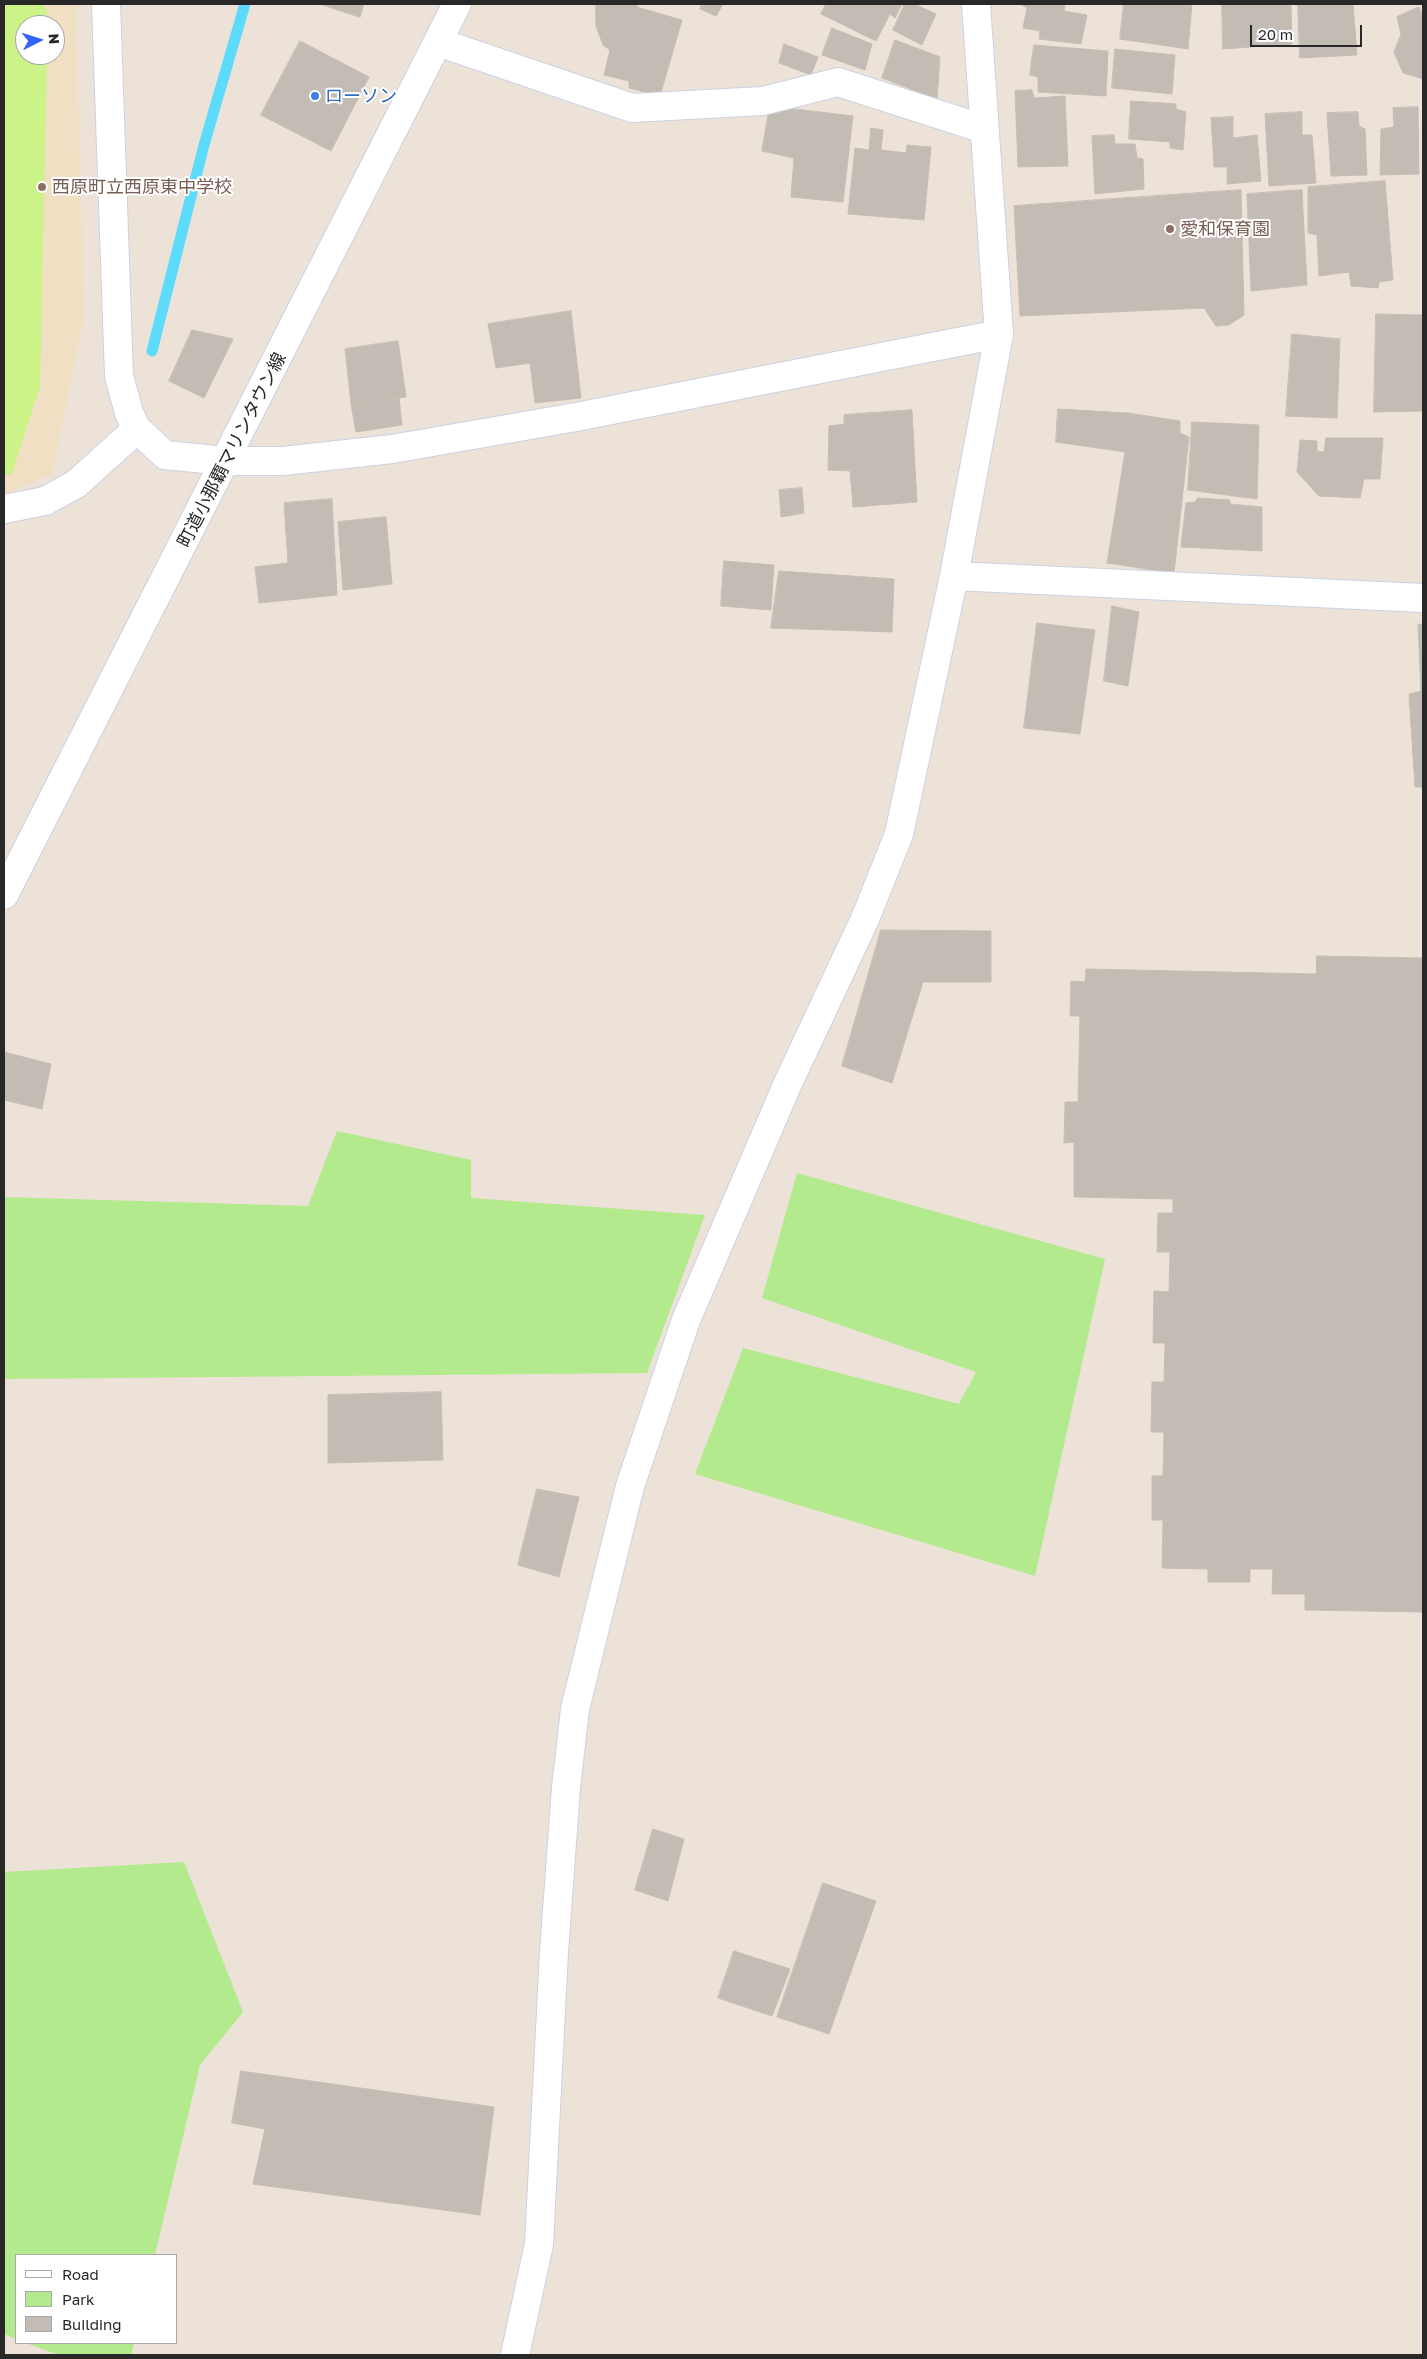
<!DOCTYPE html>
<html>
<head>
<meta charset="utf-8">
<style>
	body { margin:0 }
	#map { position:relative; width:1427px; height:2359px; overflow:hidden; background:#ece2d7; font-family:"Golos Text",sans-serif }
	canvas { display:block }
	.frame { position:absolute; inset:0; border:5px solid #282828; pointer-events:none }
	.legend { position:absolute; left:15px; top:2254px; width:162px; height:90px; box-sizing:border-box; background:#fff; border:1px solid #a9a9a9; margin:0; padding:6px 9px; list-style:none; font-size:15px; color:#282828 }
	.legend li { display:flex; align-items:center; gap:10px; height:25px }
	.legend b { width:25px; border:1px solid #a9a9a9 }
	.north { position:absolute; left:15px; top:15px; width:50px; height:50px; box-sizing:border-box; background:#fff; border:1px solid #a9a9a9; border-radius:50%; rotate:85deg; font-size:14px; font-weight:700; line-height:20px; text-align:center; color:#282828 }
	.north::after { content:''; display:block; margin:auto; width:18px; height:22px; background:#3164ff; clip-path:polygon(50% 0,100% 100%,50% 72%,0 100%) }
	.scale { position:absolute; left:1250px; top:25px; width:112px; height:22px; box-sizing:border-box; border:2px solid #282828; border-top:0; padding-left:6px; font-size:15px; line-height:18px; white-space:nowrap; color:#282828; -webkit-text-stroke:4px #fff; paint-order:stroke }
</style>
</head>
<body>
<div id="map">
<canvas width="1427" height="2359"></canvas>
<div class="frame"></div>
<ul class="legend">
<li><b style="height:6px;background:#fff"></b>Road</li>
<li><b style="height:14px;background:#b2ea8d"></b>Park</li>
<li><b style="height:14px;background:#c3bcb4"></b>Building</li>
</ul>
<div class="north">N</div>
<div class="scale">20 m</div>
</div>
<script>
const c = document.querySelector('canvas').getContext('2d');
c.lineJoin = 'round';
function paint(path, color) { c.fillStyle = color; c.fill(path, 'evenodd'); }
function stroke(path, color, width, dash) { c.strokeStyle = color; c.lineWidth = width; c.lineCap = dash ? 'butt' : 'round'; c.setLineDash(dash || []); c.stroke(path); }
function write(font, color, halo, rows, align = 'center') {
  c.font = font + ' "Golos Text","Noto Sans JP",sans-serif'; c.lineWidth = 4; c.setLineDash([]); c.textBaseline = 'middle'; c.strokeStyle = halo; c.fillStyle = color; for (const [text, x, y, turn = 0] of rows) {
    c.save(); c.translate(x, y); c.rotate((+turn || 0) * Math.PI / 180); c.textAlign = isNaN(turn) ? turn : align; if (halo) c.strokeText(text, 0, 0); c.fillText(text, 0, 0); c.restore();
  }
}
const education = new Path2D(`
	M4 4H76L84 319 52 474 4 495ZM25 25H55V55H25Z`);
const green = new Path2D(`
	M337 1131 471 1160V1198L705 1215 647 1373 4 1379V1197L308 1206Z
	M797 1173 1105 1259 1035 1576 695 1474 743 1348 959 1404 976 1372 762 1298Z
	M184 1862 243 2012 200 2065 155 2255H16V2339L4 2334V1872Z
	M26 2343H134L131 2355H59Z`);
const pitch = new Path2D(`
	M4 4H42L47 11V25H25V55H47L40 386 12 474 4 475Z`);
const stream = new Path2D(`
	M152 351 204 145 245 4`);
const building = new Path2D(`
	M320 4H364L360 17Z
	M596 4H637V7L682 20 660 96 629 88V81L604 75 610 50 603 45 596 26Z
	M702 4H723L716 16 700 9Z
	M826 4H902L895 18 890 14 876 41 821 14Z
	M905 4H914L936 14 922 45 893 30Z
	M1020 4H1065L1064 11 1087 15 1081 44 1039 39 1040 31 1023 28 1027 8Z
	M1124 4H1192L1188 49 1120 39Z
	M1222 4H1291L1292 44 1223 49Z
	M1298 4H1353L1357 55 1300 58Z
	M1419 7 1423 17V79L1403 73 1394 52 1401 34 1397 17Z
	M832 28 872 44 865 70 822 55Z
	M895 40 940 57 937 99 882 78Z
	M300 41 369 77 331 151 261 115Z
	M784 44 818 57 811 75 779 63Z
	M1034 45 1108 51 1106 96 1038 92V77L1030 75Z
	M1115 49 1175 55 1172 94 1112 88Z
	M1032 90 1034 98 1065 96 1068 166 1018 167 1015 91Z
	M1131 101 1176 104V109L1186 112 1183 150 1170 148V142L1129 139Z
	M770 106 853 116 843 202 791 197 794 158 762 151Z
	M1418 107 1419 174 1380 175 1381 129 1394 127 1393 108Z
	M1302 112V135H1312L1316 183 1269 186 1265 114Z
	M1358 112 1359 126 1365 129 1367 175 1331 176 1327 113Z
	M1233 117V138L1257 135 1261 181 1227 184V167H1214L1211 118Z
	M871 128 883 130 881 150 906 153 907 145 931 147 924 220 848 214 855 148 869 150Z
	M1114 135 1115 144H1135L1137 158 1143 159 1144 189 1095 194 1092 136Z
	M1385 181 1393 280 1379 282 1378 288 1351 286 1349 272 1319 276 1317 235 1308 233V187Z
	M1241 190 1244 315 1229 325 1216 326 1204 308 1020 316 1014 206Z
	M1302 190 1307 285 1251 291 1247 194Z
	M571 311 581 398 535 403 530 363 496 368 488 324Z
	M1376 314 1423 315V411L1374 412Z
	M192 330 233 339 204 398 169 381Z
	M1292 334 1340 339 1337 418 1286 416Z
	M398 341 406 397 351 404 345 349Z
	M399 398 402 425 356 432 351 404Z
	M1058 409 1128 413 1180 421V433L1189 437 1174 573 1107 563 1125 452 1056 442Z
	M912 410 917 502 853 507 850 471 828 470 829 426 844 424V415Z
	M1192 422 1259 425 1257 499 1188 490Z
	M1326 438H1383L1380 479H1364L1360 498 1319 496 1297 472 1300 440 1317 441V451L1324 452Z
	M802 488 804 513 781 517 779 490Z
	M1198 498 1230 500V504L1262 507V551L1181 547 1186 503 1195 502Z
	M332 499 337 595 259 603 255 567 288 563 284 503Z
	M386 517 392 584 343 590 338 522Z
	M724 561 774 565 771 610 721 606Z
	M779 571 894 579 892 632 771 628Z
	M1112 606 1139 612 1128 686 1104 681Z
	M1037 623 1095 630 1080 734 1024 728Z
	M1423 624V787H1415L1409 694 1421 691 1418 625Z
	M881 930 991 931V982H923L892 1083 842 1066Z
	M1317 956 1423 958V1612L1305 1610V1594H1272L1273 1569H1250V1582H1208V1569L1162 1568 1163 1520H1152V1476H1163L1164 1432H1151L1152 1382H1164L1165 1343H1153L1154 1291 1169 1292 1170 1252H1157L1158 1213H1173V1199L1074 1197V1142L1064 1143 1065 1102H1078L1080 1016H1070L1071 981 1085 982 1086 969 1316 974Z
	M4 1052 51 1064 42 1109 4 1100Z
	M441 1392 443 1460 328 1463V1395Z
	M537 1489 579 1497 559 1577 518 1565Z
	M653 1829 684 1839 668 1901 635 1890Z
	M823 1883 876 1901 829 2034 777 2017Z
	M734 1951 790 1969 772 2016 718 1998Z
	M241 2071 494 2107 480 2215 253 2184 265 2129 232 2123Z`);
const street = new Path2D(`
	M438 42 632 108 763 101 838 82 984 129
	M4 509 45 501 76 484 137 429
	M954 576 1423 598
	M515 2355 539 2244 554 1952 566 1788 575 1709 630 1486 686 1320 788 1083 865 919 899 834 954 576 999 334 976 4`);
const secondary = new Path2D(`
	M106 4 119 376 129 413 137 429 165 455 226 461H283L392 449 576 417 999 334
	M4 895 457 4`);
const markers = [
	[315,96,5,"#3f7fe0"],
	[42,187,5,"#8d6e63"],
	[1170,229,5,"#8d6e63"]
];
const shopNames = [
	["ローソン",325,96]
];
const educationNames = [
	["西原町立西原東中学校",52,187],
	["愛和保育園",1180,229]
];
const streetNames = [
	["町道小那覇マリンタウン線",232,450,-63]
];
paint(education, '#f1dfc4');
paint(green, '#b2ea8d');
paint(pitch, '#cbf387');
stroke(stream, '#5ddbfc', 11);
paint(building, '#c3bcb4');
stroke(building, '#c7beb1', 1);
stroke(street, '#ccd2e3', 30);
stroke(secondary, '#ccd2e3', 30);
stroke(street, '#fff', 28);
stroke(secondary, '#fff', 28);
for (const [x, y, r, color] of markers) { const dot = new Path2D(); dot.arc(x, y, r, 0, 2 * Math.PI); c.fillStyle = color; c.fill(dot); stroke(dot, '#fff', 2); }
write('18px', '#366cbe', '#fff', shopNames, 'left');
write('18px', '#785e54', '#fff', educationNames, 'left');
write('18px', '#282828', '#fff', streetNames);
</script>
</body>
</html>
